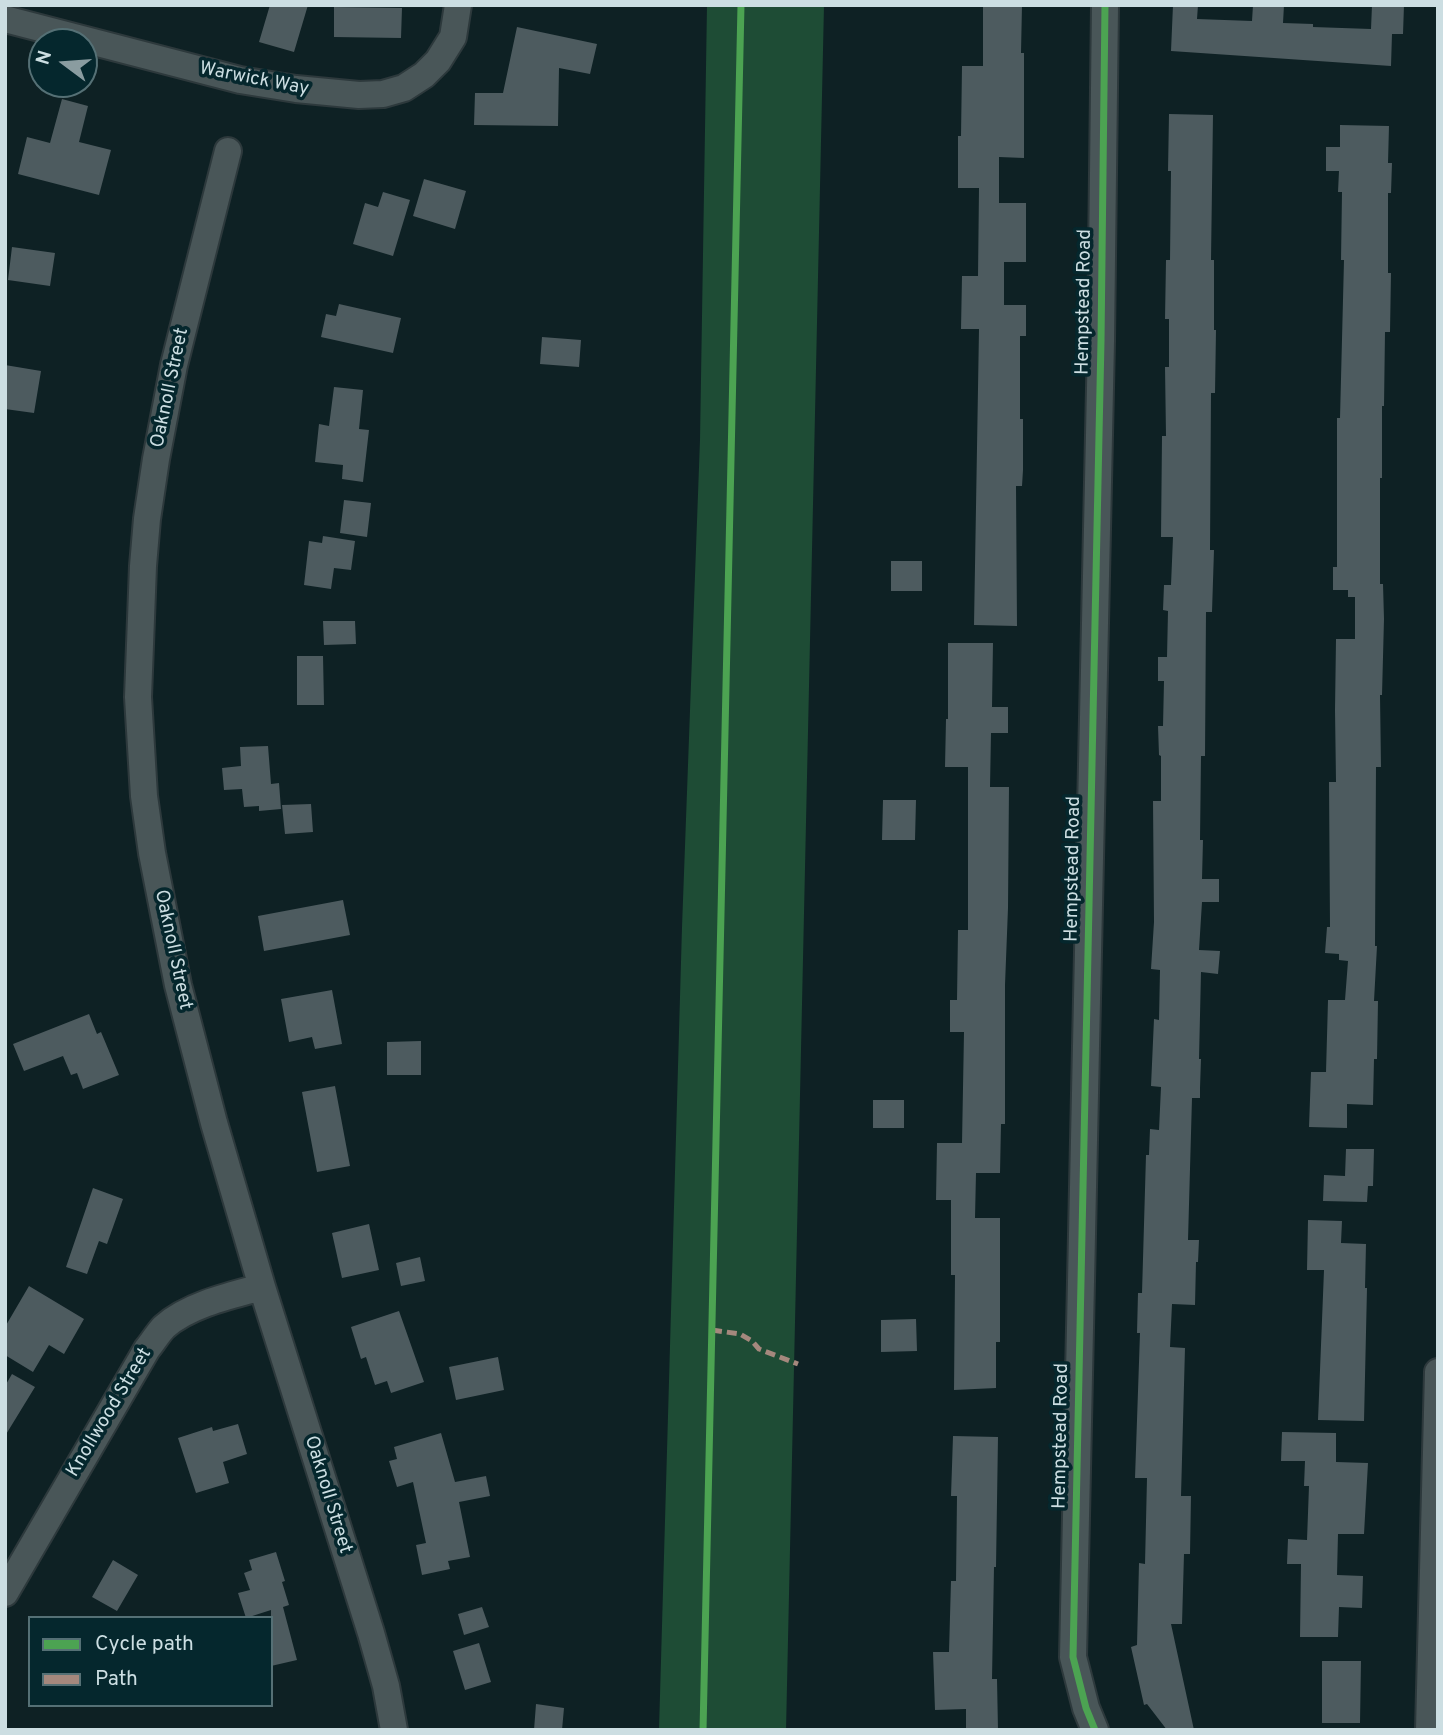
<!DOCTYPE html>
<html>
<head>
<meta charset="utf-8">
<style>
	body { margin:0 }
	#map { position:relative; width:1443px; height:1735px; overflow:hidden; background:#0e2124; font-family:Overpass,sans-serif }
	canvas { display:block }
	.frame { position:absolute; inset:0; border:7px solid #ccdee2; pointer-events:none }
	.legend { position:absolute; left:28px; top:1616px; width:245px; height:91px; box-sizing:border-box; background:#05272d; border:2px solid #557075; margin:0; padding:9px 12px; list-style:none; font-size:21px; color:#ccdee2 }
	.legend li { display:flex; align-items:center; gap:14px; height:35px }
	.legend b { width:35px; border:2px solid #557075 }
	.north { position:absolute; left:28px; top:28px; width:70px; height:70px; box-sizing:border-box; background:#05272d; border:2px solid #557075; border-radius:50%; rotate:286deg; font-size:19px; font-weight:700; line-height:28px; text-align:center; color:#ccdee2 }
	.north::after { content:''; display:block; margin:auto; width:24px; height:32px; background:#8a9ca0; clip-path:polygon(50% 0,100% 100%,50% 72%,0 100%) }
</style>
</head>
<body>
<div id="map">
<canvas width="1443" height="1735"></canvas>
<div class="frame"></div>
<ul class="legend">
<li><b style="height:9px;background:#4ca352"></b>Cycle path</li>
<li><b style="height:9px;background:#a5887d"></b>Path</li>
</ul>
<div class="north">N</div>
</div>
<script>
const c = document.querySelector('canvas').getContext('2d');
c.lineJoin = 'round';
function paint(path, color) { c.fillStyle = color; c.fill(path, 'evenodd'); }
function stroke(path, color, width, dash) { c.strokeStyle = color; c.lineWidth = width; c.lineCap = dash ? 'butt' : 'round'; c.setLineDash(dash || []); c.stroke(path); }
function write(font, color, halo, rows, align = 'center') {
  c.font = font + ' Overpass,sans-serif'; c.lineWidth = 7; c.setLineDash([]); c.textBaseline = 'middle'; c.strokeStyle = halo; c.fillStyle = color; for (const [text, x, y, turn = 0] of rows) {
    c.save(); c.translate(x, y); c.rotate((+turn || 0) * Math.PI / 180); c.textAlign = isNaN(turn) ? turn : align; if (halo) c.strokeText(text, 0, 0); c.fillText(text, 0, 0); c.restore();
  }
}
const green = new Path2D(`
	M707 5H824L786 1730H659L682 927 700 440Z`);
const building = new Path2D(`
	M270 5H308L294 52 259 42Z
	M983 5H1022L1021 53H1024V158L999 157V203H1026V262H1004V305H1026V336H1020V419H1023V470L1022 486H1016L1017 626 974 625 979 329H961L962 276H978L979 188H958V136H961L962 66H983Z
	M1173 5H1198L1197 19 1252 21 1253 5H1284L1283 23 1313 24V27L1371 29 1372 5H1404L1403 34H1392L1391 66 1171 51Z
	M334 7 402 8 401 38 334 37Z
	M517 27 597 44 590 74 559 68 558 126 474 125 475 93H503Z
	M62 99 88 106 79 142 111 150 99 195 18 174 27 137 50 143Z
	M1169 114 1213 115 1211 260H1214V330H1216L1215 393H1211L1210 550H1214L1212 612H1206L1205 756H1201L1200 840H1203L1202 879H1219V902H1202L1199 950 1220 951 1218 974 1201 972 1199 1059H1201L1200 1088V1098H1192L1188 1240H1199L1198 1262H1196L1195 1305 1172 1304 1170 1347 1185 1348 1181 1496H1191L1190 1554H1184L1182 1624H1171L1194 1730H1167L1147 1704 1144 1705 1131 1647 1137 1645 1139 1563 1145 1564 1147 1478H1135L1140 1333H1137L1138 1293H1142L1146 1155H1149L1150 1129 1159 1130 1161 1087 1151 1086 1154 1019 1159 1020 1160 970 1151 969 1154 922 1153 801H1161V756L1159 755 1158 726H1163L1164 681H1158V657H1167L1168 611 1163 610 1164 585H1171L1173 537H1161L1162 436H1166L1165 367H1169V319H1165L1166 260H1170L1171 171H1168Z
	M1340 125 1389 126 1388 163H1392L1391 193H1388V273H1391L1390 332H1385L1384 406H1382V478H1380V584H1383L1384 619 1382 695H1380L1381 767H1376L1375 946H1377L1374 1001H1378L1377 1059H1374L1373 1105 1347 1104V1128L1309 1127 1311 1072H1326L1328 1000H1345L1348 961 1339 960V954L1325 953 1327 927H1330L1329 782H1336L1335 710 1336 639H1355V597H1348V590H1333V567H1337V418H1340L1344 260H1341L1342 192H1338L1339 171H1326V147H1340Z
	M424 179 466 191 455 229 413 216Z
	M383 192 410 200 393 256 353 244 365 203 378 207Z
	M12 247 55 253 50 286 8 280Z
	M339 304 401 318 393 353 321 337 326 314 336 316Z
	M542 337 581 340 579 367 540 364Z
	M5 365 41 371 34 413 5 409Z
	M334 387 363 390 359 429 369 430 363 482 342 479 343 465 315 462 319 424 329 426Z
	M344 500 371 503 367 537 340 533Z
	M323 536 355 541 351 570 334 568 331 589 304 585 309 541 322 543Z
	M891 561H922V591H891Z
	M323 621H355L356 644 324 645Z
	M948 643H993L992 707H1008V733H991L990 787H1009L1008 908 1005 985V1124H1001L1000 1173H976L975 1218H1000V1342H996V1388L954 1390 955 1275H951V1200H936L937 1143H962L964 1032H950V1000H957L958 930H968V767H945L946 719H948Z
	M297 656H323L324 705H297Z
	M268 746 271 784 279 783 281 809 259 811V806L244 807 242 789 224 790 222 768 241 766 240 747Z
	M883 800H916L915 840H882Z
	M311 804 313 832 285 834 282 805Z
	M343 900 350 935 264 951 258 916Z
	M332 990 342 1044 315 1049 312 1037 289 1042 281 999Z
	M89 1014 97 1034 101 1032 119 1075 83 1089 77 1073 71 1075 63 1056 24 1071 13 1044Z
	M421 1041V1075H387V1042Z
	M335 1086 350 1166 317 1172 302 1092Z
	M873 1100H904V1128H873Z
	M1346 1149H1374L1373 1186H1368L1367 1202 1323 1201 1324 1175 1345 1176Z
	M93 1188 123 1199 107 1244 99 1241 87 1274 66 1267Z
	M1308 1220 1342 1221 1341 1243 1366 1244 1365 1288H1367L1364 1421 1318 1420 1324 1270H1307Z
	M369 1224 379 1270 342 1278 332 1233Z
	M420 1257 425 1281 401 1286 396 1263Z
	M29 1286 84 1319 64 1354 49 1345 33 1372 5 1355V1327Z
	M399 1311 424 1382 391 1393 387 1381 375 1385 366 1357 361 1359 351 1327Z
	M916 1319 917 1351 881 1352V1320Z
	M498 1357 504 1390 456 1400 449 1367Z
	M12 1374 35 1387 5 1436V1386Z
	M238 1424 247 1454 223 1462 229 1483 196 1493 178 1438 212 1427 213 1431Z
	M1282 1432 1336 1433V1462L1368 1463 1364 1534H1338L1337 1575 1363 1576 1362 1608 1339 1607 1338 1637H1300L1301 1564H1287L1288 1539 1307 1540 1309 1486H1304L1305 1461H1281Z
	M441 1433 455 1482 486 1476 490 1496 459 1502 470 1557 448 1561 450 1569 422 1575 416 1545 426 1543 413 1482 397 1487 389 1461 397 1459 394 1447Z
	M953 1436 998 1437 996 1567H994L992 1679H997L998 1730H966V1709L935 1710 933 1652H949L951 1581H956L957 1496H951Z
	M276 1552 285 1581 282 1582 289 1605 283 1607 297 1660 271 1666V1610L246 1618 238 1593 250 1590 244 1573 252 1570 249 1560Z
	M113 1560 138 1575 117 1611 92 1597Z
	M482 1607 489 1627 464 1635 458 1614Z
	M479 1643 491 1682 465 1690 453 1651Z
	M1322 1661H1361L1360 1723H1322Z
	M536 1704 564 1708 562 1730H534Z`);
const minor = new Path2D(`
	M5 19 240 80 296 89 359 95 383 94 404 88 424 75 438 61 453 37 458 5
	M228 151 174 365 156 459 147 519 143 566 138 697 144 796 152 853 178 985 214 1123 262 1287 371 1633 386 1686 394 1730
	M5 1593 147 1349C153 1342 158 1333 164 1327 188 1305 232 1295 262 1287
	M1095 1730 1086 1708 1073 1657 1101 341 1105 5
	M1429 1730 1438 1372`);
const quiet = new Path2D(`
	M712 1330 740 1334 752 1341 759 1349 798 1364`);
const cycleway = new Path2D(`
	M703 1730 741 5
	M1095 1730 1086 1708 1073 1657 1101 341 1105 5`);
const streetNames = [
	["Warwick Way",254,80,11],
	["Hempstead Road",1085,302,-89],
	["Oaknoll Street",171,388,-78],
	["Hempstead Road",1074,869,-89],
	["Oaknoll Street",172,950,78],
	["Knollwood Street",110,1413,-59],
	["Hempstead Road",1062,1436,-89],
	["Oaknoll Street",327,1495,73]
];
paint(green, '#1e4c35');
paint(building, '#4d5b5f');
stroke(minor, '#2d393c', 30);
stroke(minor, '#495658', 26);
stroke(quiet, '#a5887d', 5, [10, 5]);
stroke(cycleway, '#4ca352', 7);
write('19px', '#ccdee2', '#05272d', streetNames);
</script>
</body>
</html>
